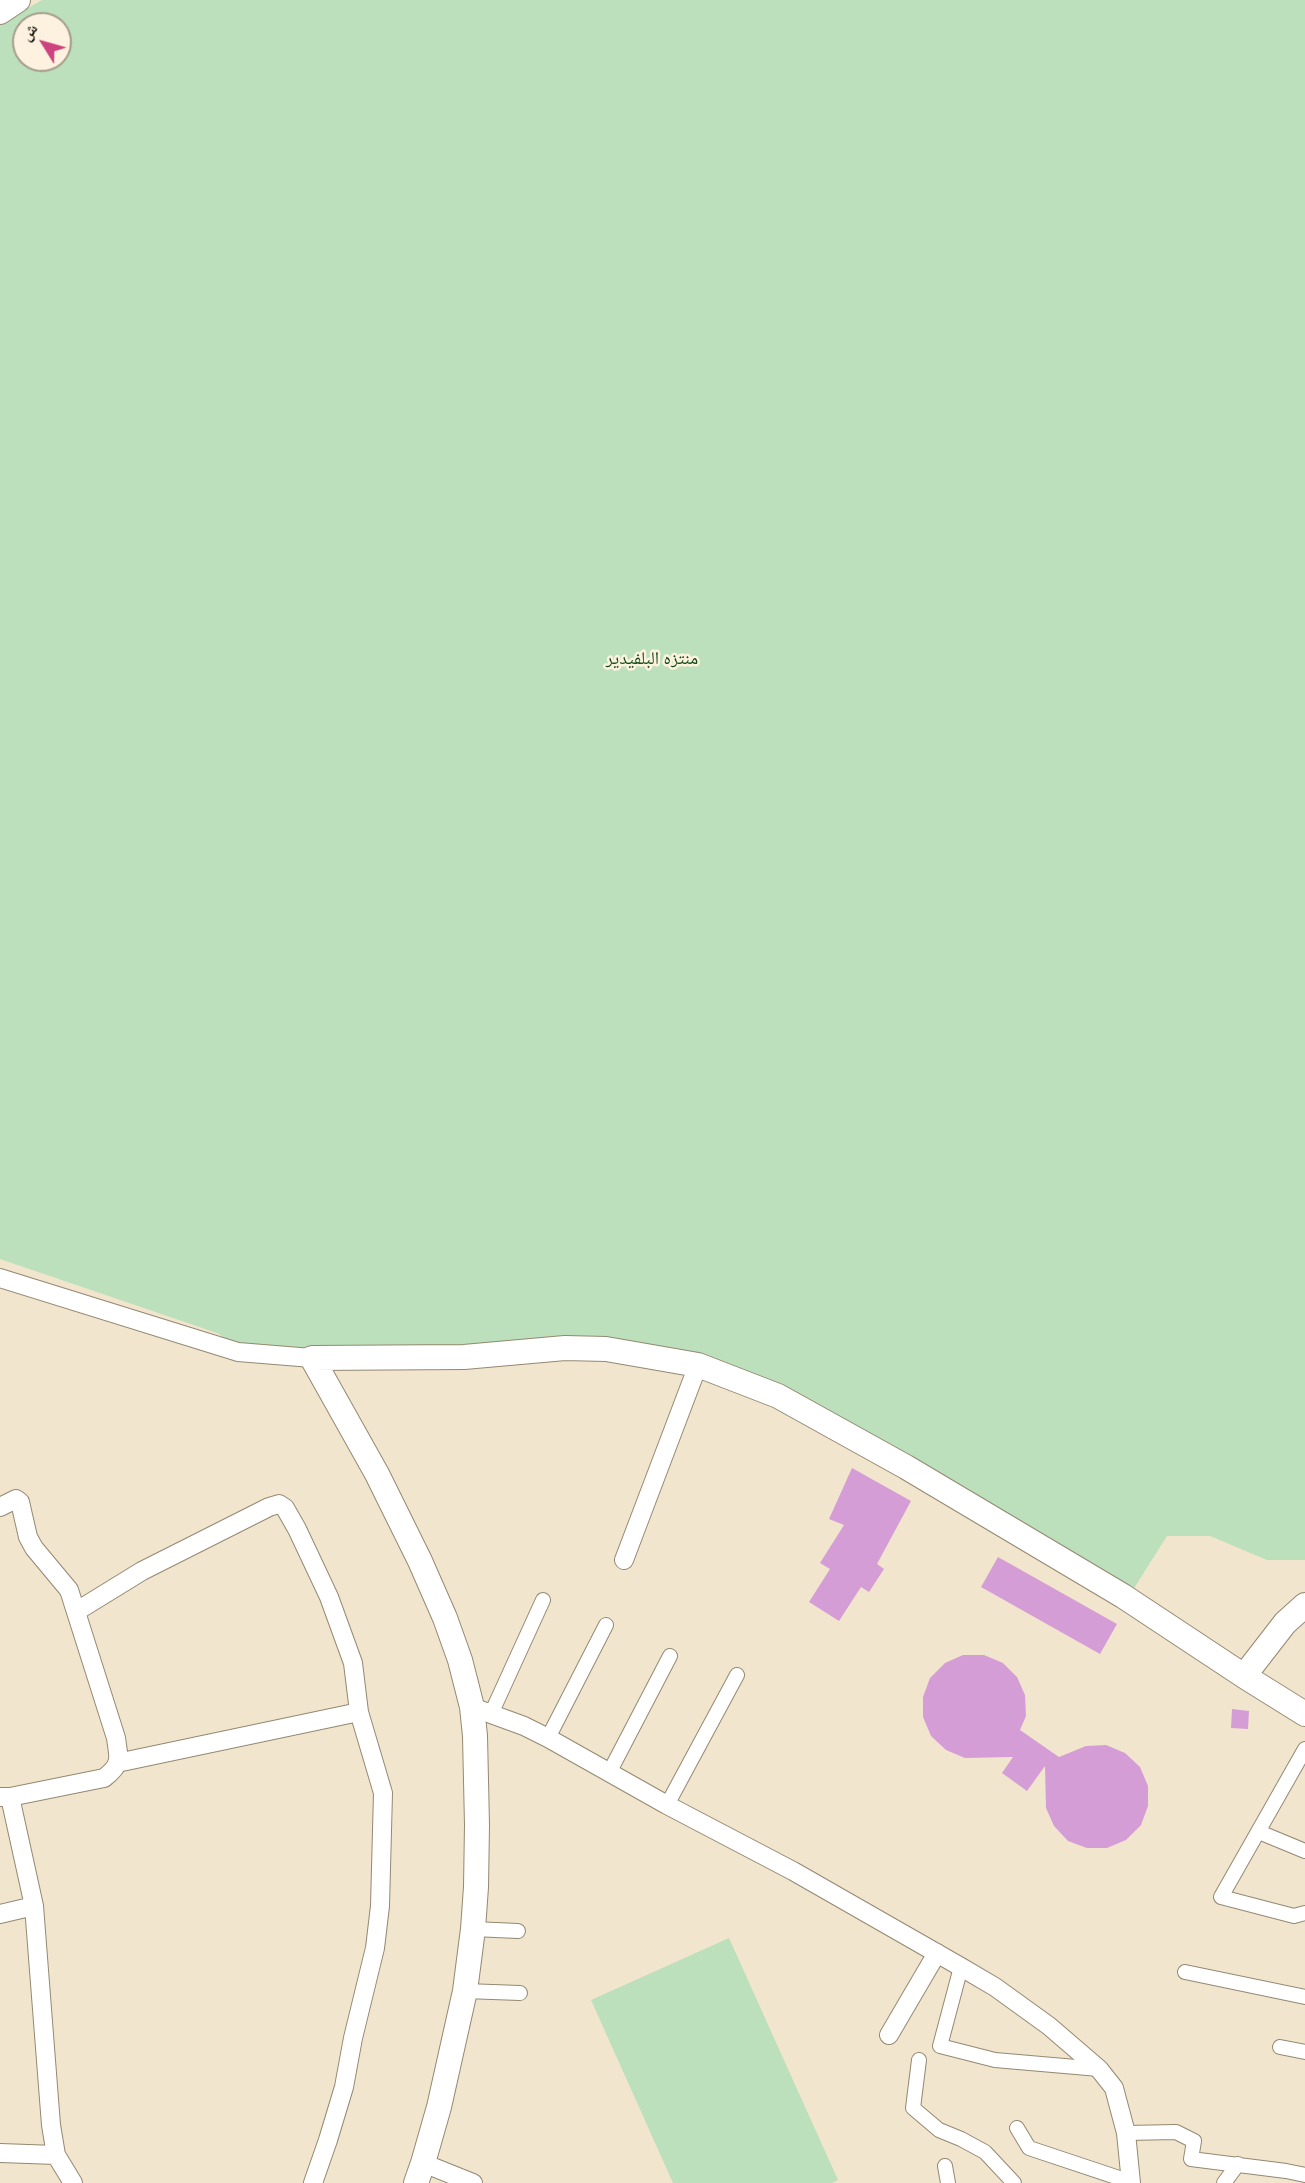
<!DOCTYPE html>
<html>
<head>
<meta charset="utf-8">
<style>
	body { margin:0 }
	#map { position:relative; width:1305px; height:2183px; overflow:hidden; background:#f2e5cd; font-family:Raleway,"Noto Naskh Arabic",sans-serif }
	canvas { display:block }
	.north { position:absolute; left:12px; top:12px; width:60px; height:60px; box-sizing:border-box; background:#fdf2df; border:2px solid #a69d8e; border-radius:50%; rotate:307deg; font-size:16px; font-weight:700; line-height:24px; text-align:center; color:#231e15 }
	.north::after { content:''; display:block; margin:auto; width:21px; height:27px; background:#cc437e; clip-path:polygon(50% 0,100% 100%,50% 72%,0 100%) }
</style>
</head>
<body>
<div id="map">
<canvas width="1305" height="2183"></canvas>
<div class="north">ش</div>
</div>
<script>
const c = document.querySelector('canvas').getContext('2d');
c.lineJoin = 'round';
function paint(path, color) { c.fillStyle = color; c.fill(path, 'evenodd'); }
function stroke(path, color, width, dash) { c.strokeStyle = color; c.lineWidth = width; c.lineCap = dash ? 'butt' : 'round'; c.setLineDash(dash || []); c.stroke(path); }
function write(font, color, halo, rows, align = 'center') {
  c.font = font + ' Raleway,"Noto Naskh Arabic",sans-serif'; c.lineWidth = 5; c.setLineDash([]); c.textBaseline = 'middle'; c.strokeStyle = halo; c.fillStyle = color; for (const [text, x, y, turn = 0] of rows) {
    c.save(); c.translate(x, y); c.rotate((+turn || 0) * Math.PI / 180); c.textAlign = isNaN(turn) ? turn : align; if (halo) c.strokeText(text, 0, 0); c.fillText(text, 0, 0); c.restore();
  }
}
const green = new Path2D(`
	M42 0H1305V1560H1267L1210 1536H1167L1131 1593 703 1363 245 1351 217 1333 0 1259V24ZM24 24H60V60H24Z
	M729 1938 838 2180 832 2183H673L591 2000Z`);
const building = new Path2D(`
	M852 1468 911 1501 877 1564 884 1569 869 1592 861 1587 839 1621 809 1602 830 1569 820 1563 844 1525 829 1519Z
	M998 1557 1117 1624 1100 1654 981 1587Z
	M963 1655H984L1003 1663 1017 1677 1025 1695 1026 1716 1020 1730 1059 1757 1086 1746 1106 1745 1125 1753 1140 1767 1148 1786V1806L1141 1825 1126 1840 1107 1848H1087L1068 1841 1054 1826 1046 1808 1045 1766 1027 1791 1002 1773 1013 1757 965 1758 946 1750 931 1736 923 1717V1697L930 1678 945 1663Z
	M1232 1709 1249 1711 1248 1729 1231 1728Z`);
const pedestrian = new Path2D(`
	M491 1714 543 1600
	M548 1738 606 1625
	M1305 1749 1221 1897 1294 1916 1305 1913
	M609 1773 670 1656
	M667 1805 737 1675
	M1259 1832 1305 1851
	M473 1929 518 1931
	M961 1967 940 2046 995 2060 1099 2069
	M1185 1972 1305 1997
	M465 1991 520 1993
	M1280 2047 1305 2052
	M919 2060 913 2108 939 2130 961 2139 985 2152 1014 2183
	M1017 2128 1029 2148 1131 2182
	M1126 2133 1176 2132 1194 2141 1191 2159 1286 2171 1305 2175
	M945 2166 948 2183
	M1224 2183 1238 2164`);
const minor = new Path2D(`
	M0 1278 238 1352 312 1358
	M0 1507 16 1499 20 1502 28 1537 34 1548 69 1590 116 1738C119 1760 122 1764 104 1778L10 1797
	M624 1560 698 1365
	M77 1611 142 1571 269 1507 279 1504 285 1508 297 1529 329 1597 353 1663 359 1712 383 1793 380 1906 375 1948 353 2038 344 2087 328 2140 313 2183
	M472 1707 524 1726 548 1738 667 1805 793 1871 961 1967 995 1987 1049 2026 1099 2069 1114 2088 1126 2133 1131 2183
	M117 1763 359 1712
	M0 1797H10L34 1906 51 2125 56 2155 73 2183
	M0 1914 34 1906
	M889 2035 937 1953
	M0 2153 56 2155
	M423 2163 473 2183`);
const tertiary = new Path2D(`
	M0 12 18 0
	M1244 1676 1285 1623 1305 1605
	M416 2183 423 2163 439 2107 465 1991 473 1929 476 1887 477 1825 475 1736 472 1707 460 1660 445 1618 420 1561 377 1474 312 1358 464 1357 565 1348 606 1349 698 1365 778 1396 906 1467 1123 1596 1244 1676 1305 1714`);
const parkNames = [
	["منتزه البلفيدير",652,659]
];
paint(green, '#bce0bb');
paint(building, '#d49dd6');
stroke(pedestrian, '#948872', 16);
stroke(minor, '#948872', 20);
stroke(tertiary, '#948872', 26);
stroke(pedestrian, '#fff', 14);
stroke(minor, '#fff', 18);
stroke(tertiary, '#fff', 24);
write('18px', '#134e18', '#fdf2df', parkNames);
</script>
</body>
</html>
